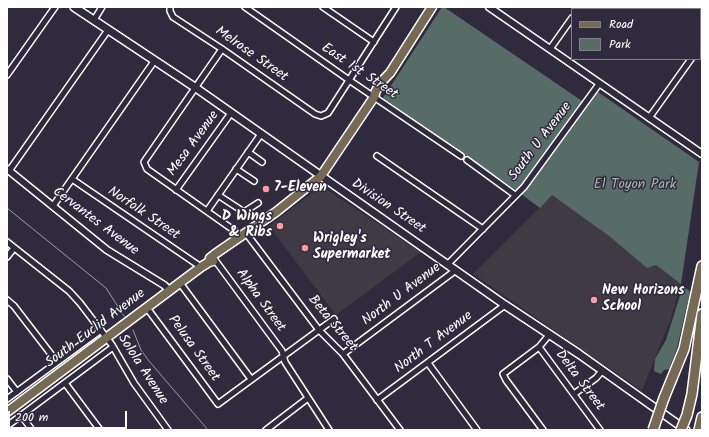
<!DOCTYPE html>
<html>
<head>
<meta charset="utf-8">
<style>
	body { margin:0 }
	#map { position:relative; width:709px; height:437px; overflow:hidden; background:#2f2a3d; font-family:Kalam,sans-serif }
	canvas { display:block }
	.frame { position:absolute; inset:0; border:8px solid #fff; pointer-events:none }
	.legend { position:absolute; left:571px; top:8px; width:130px; height:52px; box-sizing:border-box; background:#2f2a3d; border:1px solid #827f8b; margin:0; padding:5px 7px; list-style:none; font-size:12px; color:#fff }
	.legend li { display:flex; align-items:center; gap:8px; height:20px }
	.legend b { width:20px; border:1px solid #827f8b }
	.scale { position:absolute; left:8px; top:411px; width:119px; height:18px; box-sizing:border-box; border:2px solid #fff; border-top:0; padding-left:5px; font-size:12px; line-height:14px; white-space:nowrap; color:#fff; -webkit-text-stroke:3px #2f2a3d; paint-order:stroke }
</style>
</head>
<body>
<div id="map">
<canvas width="709" height="437"></canvas>
<div class="frame"></div>
<ul class="legend">
<li><b style="height:5px;background:#766a55"></b>Road</li>
<li><b style="height:11px;background:#576c66"></b>Park</li>
</ul>
<div class="scale">200 m</div>
</div>
<script>
const c = document.querySelector('canvas').getContext('2d');
c.lineJoin = 'round';
function paint(path, color) { c.fillStyle = color; c.fill(path, 'evenodd'); }
function stroke(path, color, width, dash) { c.strokeStyle = color; c.lineWidth = width; c.lineCap = dash ? 'butt' : 'round'; c.setLineDash(dash || []); c.stroke(path); }
function write(font, color, halo, rows, align = 'center') {
  c.font = font + ' Kalam,sans-serif'; c.lineWidth = 3; c.setLineDash([]); c.textBaseline = 'middle'; c.strokeStyle = halo; c.fillStyle = color; for (const [text, x, y, turn = 0] of rows) {
    c.save(); c.translate(x, y); c.rotate((+turn || 0) * Math.PI / 180); c.textAlign = isNaN(turn) ? turn : align; if (halo) c.strokeText(text, 0, 0); c.fillText(text, 0, 0); c.restore();
  }
}
const built = new Path2D(`
	M321 186 421 252 336 315 269 226Z
	M552 195 609 236 647 268 656 265 681 284 672 315 642 391 473 274Z`);
const green = new Path2D(`
	M442 7H444L588 105 598 92 699 162 681 284 656 265 647 268 609 236 552 195 540 208 513 188 383 98Z
	M686 288 690 292 677 348 669 369 664 370 661 374 654 371 655 359 666 340 682 289Z`);
const stream = new Path2D(`
	M7 208 106 288 124 316
	M133 330 141 350 149 361 208 430`);
const minor = new Path2D(`
	M170 7V11L173 17 222 49 315 114 321 116 328 113 396 7
	M245 7 349 80 461 156
	M323 7 374 42
	M595 7 598 9
	M578 9 579 7
	M94 20 102 7
	M700 45 702 42
	M222 49 144 162 147 169 242 236
	M550 49 572 18
	M7 75 55 7
	M649 118 691 59
	M248 152 262 162
	M377 156 483 229
	M467 160 515 195
	M236 169 254 181
	M9 171 108 30
	M72 179 201 267
	M176 190 231 113
	M218 195 244 212 258 203
	M53 206 155 60
	M207 211 261 134
	M246 233 319 330 343 354 400 430
	M7 242 69 291 80 303 112 345 134 383 168 430
	M7 257 14 248
	M215 260 282 351 285 362 329 430
	M448 264 524 187 599 84
	M180 283 251 379
	M7 300 14 306 57 362
	M147 308 218 404 334 319
	M539 347 600 430
	M343 354 456 270
	M428 363 477 430
	M7 379 17 392
	M65 383 100 430
	M574 394 596 378 602 371
	M7 399 101 330
	M377 400 505 305
	M21 415 32 430
	M7 426 113 347
	M266 430 308 398
	M543 430 506 380 503 374 539 347 549 335`);
const tertiary = new Path2D(`
	M489 7 702 154
	M7 169 107 250 164 285 170 291`);
const secondary = new Path2D(`
	M74 7 196 88 505 305 579 354 686 430`);
const primary = new Path2D(`
	M209 262 210 258 215 254 276 212 321 176 374 97C376 87 383 80 390 73L432 7
	M7 412 201 267 209 262 213 261`);
const motorway = new Path2D(`
	M664 398 684 349 702 266
	M687 415 692 394 702 314
	M699 430 702 417`);
const motorwayBridge = new Path2D(`
	M653 430 664 398
	M681 430 687 415`);
const markers = [
	[266,189,4,"#ff9aa2"],
	[280,226,4,"#ff9aa2"],
	[305,248,4,"#ff9aa2"],
	[594,300,4,"#ff9aa2"]
];
const streetNames = [
	["Melrose Street",251,55,35],
	["East 1st Street",359,72,34],
	["South U Avenue",541,142,-53],
	["Mesa Avenue",194,144,-54],
	["Division Street",388,207,34],
	["Norfolk Street",143,214,34],
	["Cervantes Avenue",95,222,37],
	["North U Avenue",402,295,-37],
	["Alpha Street",260,301,54],
	["Beta Street",332,324,50],
	["South Euclid Avenue",96,329,-37],
	["North T Avenue",434,343,-37],
	["Pelusa Street",193,349,54],
	["Solola Avenue",142,370,57],
	["Delta Street",579,381,53]
];
const parkNames = [
	["El Toyon Park",635,186]
];
const poiNames = [
	["7-Eleven",274,189],
	["D Wings",272,218,"right"],
	["& Ribs",272,234,"right"],
	["Wrigley's",313,240],
	["Supermarket",313,256],
	["New Horizons",602,292],
	["School",602,308]
];
paint(built, '#403a45');
paint(green, '#576c66');
stroke(stream, '#959fae', 1);
stroke(minor, '#fff', 8);
stroke(tertiary, '#fff', 9);
stroke(secondary, '#fff', 10);
stroke(primary, '#fff', 11);
stroke(motorway, '#fff', 12);
stroke(minor, '#2f2a3d', 5);
stroke(tertiary, '#2f2a3d', 6);
stroke(secondary, '#2f2a3d', 7);
stroke(primary, '#766a55', 8);
stroke(motorway, '#766a55', 9);
stroke(motorwayBridge, '#fff', 12, []);
stroke(motorwayBridge, '#766a55', 9);
for (const [x, y, r, color] of markers) { const dot = new Path2D(); dot.arc(x, y, r, 0, 2 * Math.PI); c.fillStyle = color; c.fill(dot); stroke(dot, '#2f2a3d', 1.5); }
write('14px', '#fff', '#2f2a3d', streetNames);
write('14px', '#abb6b2', '#2f2a3d', parkNames);
write('bold 14px', '#fff', '#2f2a3d', poiNames, 'left');
</script>
</body>
</html>
